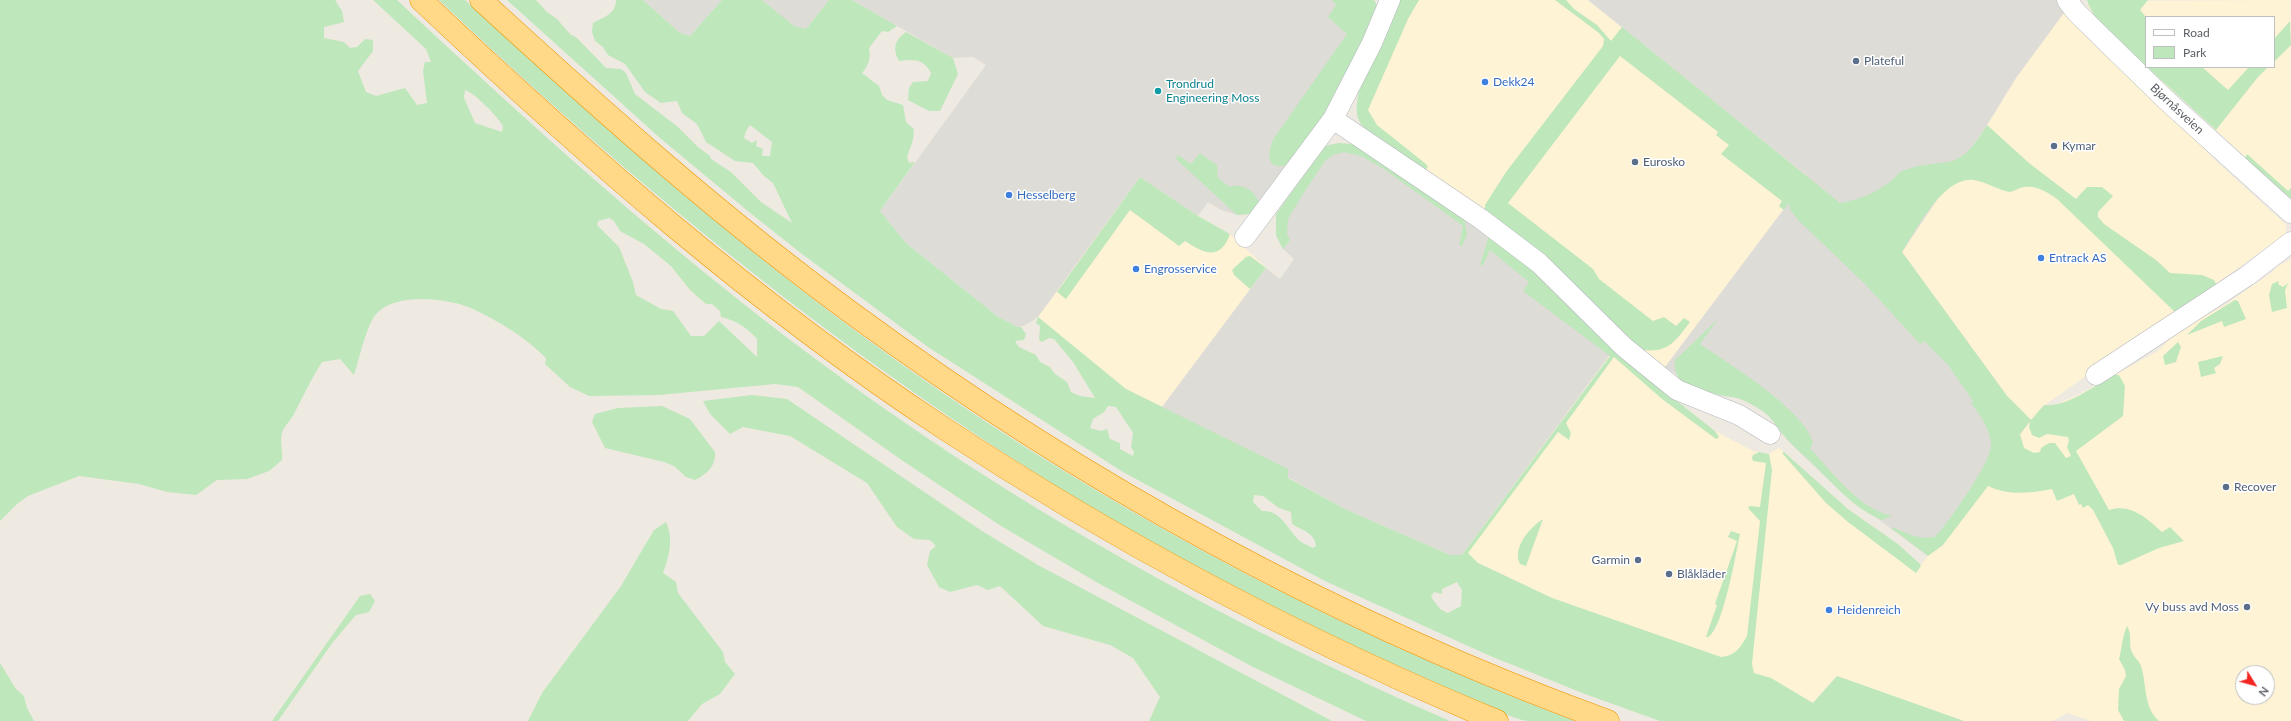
<!DOCTYPE html>
<html>
<head>
<meta charset="utf-8">
<style>
	body { margin:0 }
	#map { position:relative; width:2291px; height:721px; overflow:hidden; background:#eeeae1; font-family:Lato,sans-serif }
	canvas { display:block }
	.legend { position:absolute; left:2145px; top:16px; width:130px; height:52px; box-sizing:border-box; background:#fff; border:1px solid #bdbfc1; margin:0; padding:5px 7px; list-style:none; font-size:12px; color:#5a5e63 }
	.legend li { display:flex; align-items:center; gap:8px; height:20px }
	.legend b { width:20px; border:1px solid #bdbfc1 }
	.north { position:absolute; left:2235px; top:665px; width:40px; height:40px; box-sizing:border-box; background:#fff; border:1px solid #bdbfc1; border-radius:50%; rotate:127deg; font-size:11px; font-weight:700; line-height:16px; text-align:center; color:#5a5e63 }
	.north::after { content:''; display:block; margin:auto; width:14px; height:18px; background:#f42421; clip-path:polygon(50% 0,100% 100%,50% 72%,0 100%) }
</style>
</head>
<body>
<div id="map">
<canvas width="2291" height="721"></canvas>
<ul class="legend">
<li><b style="height:5px;background:#fff"></b>Road</li>
<li><b style="height:11px;background:#bee7bb"></b>Park</li>
</ul>
<div class="north">N</div>
</div>
<script>
const c = document.querySelector('canvas').getContext('2d');
c.lineJoin = 'round';
function paint(path, color) { c.fillStyle = color; c.fill(path, 'evenodd'); }
function stroke(path, color, width, dash) { c.strokeStyle = color; c.lineWidth = width; c.lineCap = dash ? 'butt' : 'round'; c.setLineDash(dash || []); c.stroke(path); }
function write(font, color, halo, rows, align = 'center') {
  c.font = font + ' Lato,sans-serif'; c.lineWidth = 3; c.setLineDash([]); c.textBaseline = 'middle'; c.strokeStyle = halo; c.fillStyle = color; for (const [text, x, y, turn = 0] of rows) {
    c.save(); c.translate(x, y); c.rotate((+turn || 0) * Math.PI / 180); c.textAlign = isNaN(turn) ? turn : align; if (halo) c.strokeText(text, 0, 0); c.fillText(text, 0, 0); c.restore();
  }
}
const commercial = new Path2D(`
	M1400 0H1588L1808 177 1665 367 1642 350 1424 171 1359 121 1357 104 1359 90Z
	M2291 0V199L2147 67H2274V17H2146V66L2091 12 2087 1Z
	M2066 10 2214 159 2286 225V234L2045 405 2053 406 2080 394 2158 351 2178 331 2225 305 2271 273 2277 267 2291 259V721H2091L2068 713 2052 721H1964L1837 676 1810 706 1721 658 1552 598 1462 555 1615 348 1653 382 1715 431 1753 451 1769 454 1779 448 1848 509 1898 544 1921 565 2031 420 2007 396 1902 252 1987 125 2016 78ZM2243 673H2267V697H2243Z
	M1140 177 1198 216 1230 234 1266 268 1162 407 1126 389 1038 317Z`);
const industrial = new Path2D(`
	M643 0H722L690 36 680 33Z
	M762 0H829L806 29 794 27Z
	M852 0H1374L1376 3 1275 186 1249 214 1237 215 1221 210 1208 202 1198 216 1140 177 1038 317 1024 326 1017 327 997 316 906 243 880 211 986 65 973 57 953 58Z
	M1588 0H2056L2066 10 2016 78 1987 125 1902 252 2007 396 2031 420 1928 556 1840 491 1789 442 1768 415 1761 409 1739 398 1724 396 1678 379V375L1665 367 1808 177Z
	M1332 144H1352L1509 250 1615 348 1462 555H1450L1345 509 1162 407 1266 268 1280 279 1294 259 1283 249 1276 235V214L1325 146Z`);
const green = new Path2D(`
	M0 0H335L342 11 344 22 324 27V38L344 42 350 48 357 47 365 39 373 40V51L358 71 366 92 376 96 405 88 417 105 427 103 423 71 425 62H431L426 49 373 0H397C531 125 666 248 813 357 1009 504 1226 624 1450 721H1366L1253 667 1098 583 1001 526 903 461 798 387 775 384 659 395 589 396 570 387 545 364 546 358C526 338 499 321 473 309 449 298 397 292 377 313 367 323 359 360 354 375L340 359 322 362C311 379 303 397 294 414 291 420 286 424 283 430 279 439 283 450 282 460L269 471 247 479 217 480 196 495 167 492 139 484 79 476 28 496 17 504 0 521ZM465 90C477 95 497 116 503 126L502 132 475 123 464 98ZM609 218 614 221 620 231 644 244 671 266 690 290 706 304H712L720 311 721 317C737 321 746 327 757 339V357L719 321 704 336H691L673 311 661 309 636 295 633 282 619 247 597 225 598 221Z
	M439 0H465C590 115 716 228 853 329 1073 492 1319 624 1575 721 1560 721 1542 721 1527 721 1510 718 1492 707 1476 701 1432 682 1388 662 1345 642 1003 483 711 258 439 0Z
	M507 0H536L547 12 557 19 570 34 577 38 606 68 621 69 626 73 635 94 678 127 698 147 710 156 711 159 731 172 761 202 792 223 773 183 764 176 753 163 735 161 706 142 697 124 682 113 677 101 661 103 645 92 625 64 608 55 603 47 595 41 592 32 593 23C604 17 616 14 616 0H643L680 33 690 36 722 0H762L794 26 806 29 829 0H852L897 26 888 32 882 31 869 48C871 58 869 65 862 73L879 86 882 95 887 100 903 105 906 122 914 129 913 140 907 157 909 163 915 162 880 211 906 243 997 316 1017 327H1021L1026 334 1024 340 1015 341 1019 347 1036 355 1040 362 1050 367 1055 374 1067 382 1071 392 1080 396 1095 398 1073 362 1054 339 1049 338 1042 342 1039 340 1040 326 1036 323 1038 317 1126 389 1288 469V478L1345 509 1450 555H1462L1610 356 1523 291 1529 282 1490 250 1483 265H1480L1489 235 1541 276 1653 382 1715 431 1719 437 1716 439 1662 399 1614 357 1566 423 1571 433 1569 440 1558 432 1468 553 1478 563 1552 598 1721 657C1735 656 1740 648 1747 636L1760 521 1748 508 1750 506 1760 507 1766 463 1753 461 1752 458 1753 455 1759 452 1769 454 1772 470 1752 664 1754 673 1771 678 1813 703 1837 676 1964 721H1660L1585 694 1488 655 1325 581 1123 472 928 347 802 254 749 212 660 138ZM750 125 772 142 770 156H762L763 149 756 146 757 140 752 143 744 138 746 131ZM1108 406 1116 407 1133 433 1131 447 1134 452 1133 456 1120 449V443L1110 439 1107 429 1101 431 1090 428 1093 419 1104 412ZM1254 495 1263 496 1279 508 1291 512 1292 524C1303 531 1314 532 1316 546L1313 548C1309 546 1304 544 1301 542 1289 532 1281 509 1262 511L1253 502ZM1457 582 1462 590 1461 606 1448 613 1440 609 1431 597 1434 592 1442 594V589Z
	M1332 0H1374L1378 8 1334 103 1291 163C1267 174 1266 155 1274 138L1347 34 1328 17 1336 5Z
	M1400 0H1419L1408 19 1368 110 1377 125 1426 164 1428 167 1424 171C1411 162 1364 133 1359 121 1355 112 1357 100 1359 90Z
	M1555 0H1566L1574 9 1597 25 1611 41 1622 27 1840 203C1858 200 1876 193 1891 181 1895 178 1898 173 1902 171 1917 165 1932 164 1948 162 1967 159 1977 140 1987 125L2029 163 2076 199 2087 187H2102L2113 196 2098 212V217L2104 224 2156 260 2170 273 2202 275 2214 280 2216 284 2176 313 2057 199C2045 191 2035 184 2020 188 2017 189 2013 192 2009 192 1997 189 1986 182 1974 180 1943 176 1916 230 1902 252L2007 396 2031 420 2044 405C2068 407 2094 386 2113 375H2119L2125 386 2123 416 2076 451 2109 510C2130 503 2147 518 2162 532L2170 527 2184 541 2159 548 2121 565H2118L2113 548 2093 510 2088 505 2083 508 2081 504 2079 505 2074 494 2057 501 2052 489C2029 493 2009 496 1988 486L1943 545 1928 556 1891 528H1895L1913 536 1925 538 1935 537C1948 523 1991 463 1991 445 1991 430 1980 415 1971 403L1973 401 1948 365 1924 341 1920 344 1865 284 1798 220 1791 211 1789 203 1784 210 1779 206 1782 201 1721 154 1729 145 1716 135 1718 132 1620 56 1508 203 1593 269 1599 279 1653 321 1664 317 1676 326 1684 318 1690 322C1675 342 1668 353 1642 350L1485 210V205L1506 172 1603 46 1604 39 1599 33ZM2030 421 2029 427 2032 435 2039 438 2047 434 2068 437 2069 441 2067 447 2071 456 2066 458 2055 443H2049L2041 448 2040 452 2034 453 2024 448 2020 434Z
	M2148 0 2140 10 2146 17V66C2126 47 2095 27 2087 0Z
	M2290 21 2291 45 2274 62V39Z
	M906 32 953 58 958 74 940 111H929L908 100 909 88 913 82 928 81 931 73C924 59 914 59 899 61 892 48 895 40 906 32Z
	M2147 67H2202L2228 90 2249 67H2268L2258 77 2216 130Z
	M1339 143 1352 144 1464 218 1467 235 1462 246 1459 245 1463 226 1384 169 1361 156 1344 152 1333 155 1325 161 1303 194 1288 219 1287 234 1290 240 1283 249 1276 235V214L1325 146Z
	M1200 153 1217 165 1218 178 1230 187C1244 182 1257 193 1260 206L1249 214 1237 215 1176 159 1178 155 1191 164Z
	M2247 154 2288 191 2291 188V199L2245 158Z
	M1140 177 1198 216 1230 234C1220 262 1203 253 1185 241L1179 246 1130 210 1066 299 1057 292Z
	M1250 256 1266 268 1250 289 1234 275 1232 270 1246 257Z
	M2279 281 2278 284 2283 287 2288 283 2285 290 2287 308 2272 312 2269 295 2272 284Z
	M2235 300 2238 301 2246 319 2224 327 2222 321 2187 335 2201 321Z
	M1718 319 1700 344C1728 363 1806 411 1813 443L1810 448C1832 472 1858 508 1892 516L1882 520C1854 509 1833 483 1812 463 1804 455 1795 448 1787 439 1778 430 1773 417 1761 410 1755 406 1744 400 1737 398 1715 393 1671 393 1675 360Z
	M2178 342 2181 347 2176 362 2165 365 2163 356Z
	M2223 356 2220 364 2214 368 2216 373 2201 377 2198 362Z
	M752 395 787 399 982 531 1038 565 1332 721H1149L1160 697 1133 658 1110 645 1043 626 1000 586 988 590 977 585 950 592 939 587 927 565 930 551 936 546 930 540 914 539 897 527 867 483 790 436 743 427 730 434 710 414 703 401Z
	M662 406 690 419 715 452C716 466 707 474 695 480L686 477 674 466 664 462 605 448 592 422 595 414 618 408Z
	M1784 452 1848 509 1898 544 1920 564 1921 566 1916 573 1848 522 1826 503 1782 453Z
	M1543 519 1526 566 1520 564C1512 548 1530 527 1543 519Z
	M666 522C674 539 669 557 663 573L676 582 678 593 723 652 725 662 735 674 720 694 702 704 688 721H528L542 693 621 586 654 530Z
	M1731 531 1740 534C1736 553 1723 630 1708 637H1706L1717 605 1715 604 1737 541 1728 537Z
	M370 594 375 601 369 612 356 615 333 642 278 721H272L360 596Z
	M2127 626C2132 634 2129 642 2131 650 2133 656 2139 661 2141 666 2147 684 2143 707 2159 721H2124L2118 710 2119 689 2126 676 2125 670 2119 659C2122 648 2122 637 2127 626Z
	M0 663 16 689 24 696 27 708 34 721H0Z`);
const street = new Path2D(`
	M2067 0 2076 12 2165 99 2291 213
	M1333 119 1481 219 1539 263 1624 347 1677 390 1739 415 1770 434
	M1245 237 1333 119 1372 43 1390 0
	M2096 375 2247 276 2291 242`);
const highway = new Path2D(`
	M421 0C584 154 755 304 942 427 1118 543 1303 641 1497 721
	M481 0C601 110 722 218 853 314 1084 484 1339 623 1608 721`);
const markers = [
	[1856,61,4,"#5c6f8a"],
	[1485,82,4,"#3f7fe0"],
	[1158,91,4,"#0f9aa8"],
	[2054,146,4,"#5c6f8a"],
	[1635,162,4,"#5c6f8a"],
	[1009,195,4,"#3f7fe0"],
	[2041,258,4,"#3f7fe0"],
	[1136,269,4,"#3f7fe0"],
	[2226,487,4,"#5c6f8a"],
	[1638,560,4,"#5c6f8a"],
	[1669,574,4,"#5c6f8a"],
	[2247,607,4,"#5c6f8a"],
	[1829,610,4,"#3f7fe0"]
];
const serviceNames = [
	["Plateful",1864,61],
	["Kymar",2062,146],
	["Eurosko",1643,162],
	["Recover",2234,487],
	["Garmin",1630,560,"right"],
	["Blåkläder",1677,574],
	["Vy buss avd Moss",2239,607,"right"]
];
const shopNames = [
	["Dekk24",1493,82],
	["Hesselberg",1017,195],
	["Entrack AS",2049,258],
	["Engrosservice",1144,269],
	["Heidenreich",1837,610]
];
const cultureNames = [
	["Trondrud",1166,84],
	["Engineering Moss",1166,98]
];
const streetNames = [
	["Bjørnåsveien",2177,109,43]
];
paint(commercial, '#fff3d5');
paint(industrial, '#dedcd6');
paint(green, '#bee7bb');
stroke(street, '#b4b8bd', 21);
stroke(highway, '#ef9500', 23);
stroke(street, '#fff', 20);
stroke(highway, '#ffd987', 22);
for (const [x, y, r, color] of markers) { const dot = new Path2D(); dot.arc(x, y, r, 0, 2 * Math.PI); c.fillStyle = color; c.fill(dot); stroke(dot, '#fff', 1.5); }
write('12px', '#4e5e75', '#fff', serviceNames, 'left');
write('12px', '#366cbe', '#fff', shopNames, 'left');
write('12px', '#0d838f', '#fff', cultureNames, 'left');
write('12px', '#5a5e63', '#fff', streetNames);
</script>
</body>
</html>
